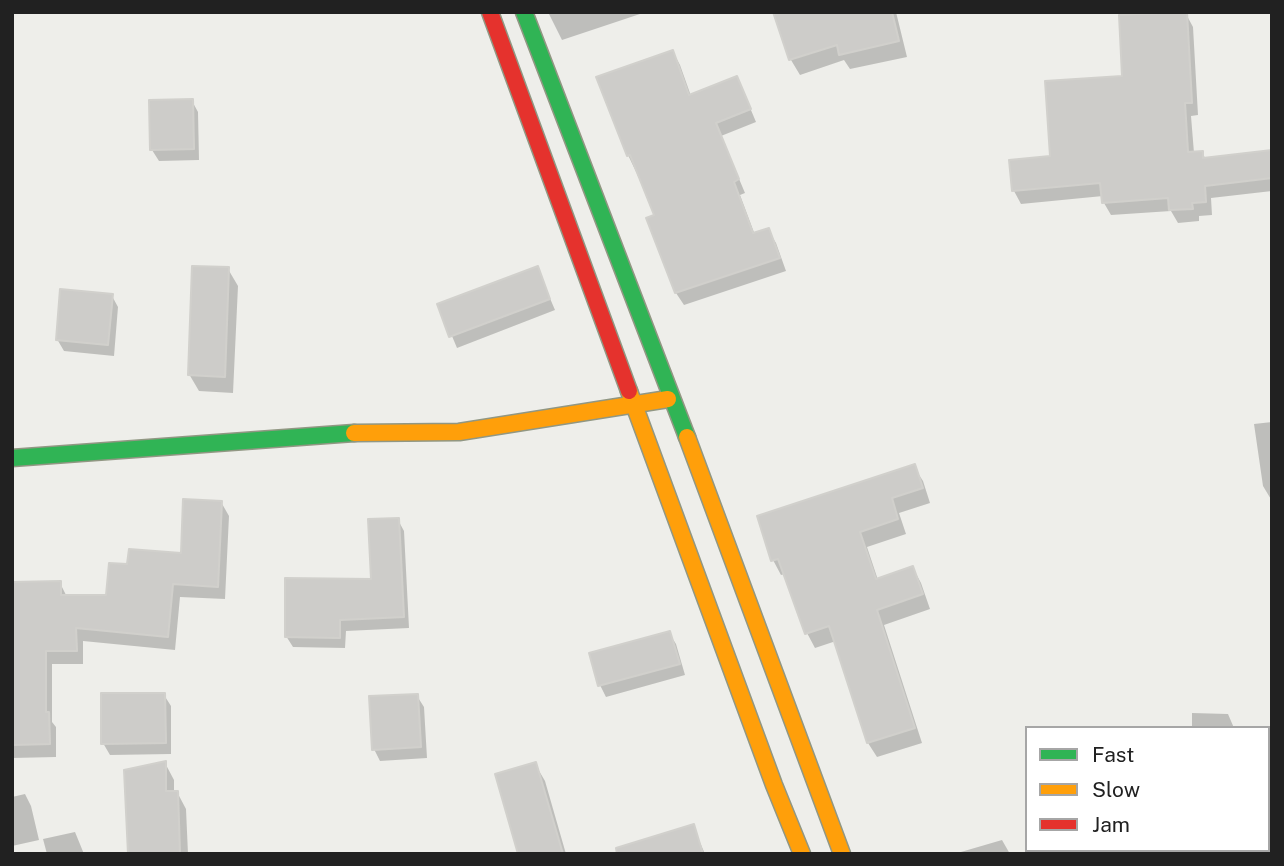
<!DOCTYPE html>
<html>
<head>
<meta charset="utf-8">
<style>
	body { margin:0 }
	#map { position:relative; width:1284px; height:866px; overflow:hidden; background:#eeeeea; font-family:"Public Sans",sans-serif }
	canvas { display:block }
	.frame { position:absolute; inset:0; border:14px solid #212121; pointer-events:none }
	.legend { position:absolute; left:1025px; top:726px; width:245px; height:126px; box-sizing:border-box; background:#fff; border:2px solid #a6a6a6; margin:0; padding:9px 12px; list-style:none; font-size:21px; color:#212121 }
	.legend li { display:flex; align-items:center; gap:14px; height:35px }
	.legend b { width:35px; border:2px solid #a6a6a6 }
</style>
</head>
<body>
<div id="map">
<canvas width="1284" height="866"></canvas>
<div class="frame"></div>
<ul class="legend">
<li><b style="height:9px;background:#30b455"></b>Fast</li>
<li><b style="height:9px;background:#ff9f0a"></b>Slow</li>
<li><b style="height:9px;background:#e5322d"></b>Jam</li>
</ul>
</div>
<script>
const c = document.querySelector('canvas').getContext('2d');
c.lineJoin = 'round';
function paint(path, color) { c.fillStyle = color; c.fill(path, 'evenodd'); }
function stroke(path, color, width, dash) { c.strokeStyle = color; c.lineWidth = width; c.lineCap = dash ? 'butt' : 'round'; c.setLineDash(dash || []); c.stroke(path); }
const shadow = new Path2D(`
	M548 12H646L562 40Z
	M775 12H896L907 57 850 69 844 60 800 75 791 60Z
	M1186 14 1193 27 1198 115 1191 116 1194 153H1202L1206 159 1272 152V191L1211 198 1212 215 1199 216V221L1178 223 1171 211 1111 215 1104 203 1103 196 1021 204 1014 191 1052 158 1124 78Z
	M673 52 680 65 691 96 736 78 743 91 756 122 721 136 745 193 740 195 755 235 768 230 776 243 786 271 684 305 676 293 657 216 628 155Z
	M192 101 198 112 199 160 159 161 152 150Z
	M537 268 555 310 457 348 439 305Z
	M228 269 238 286 233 393 199 391 189 374Z
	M112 296 118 307 114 356 64 351 57 339Z
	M1272 422V501L1263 486 1254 424Z
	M914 467 923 481 930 503 899 513 906 534 867 547 878 580 913 568 921 583 930 609 884 625 922 743 877 757 868 743 836 641 815 648 807 633 785 574 781 575 773 560Z
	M221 502 229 516 225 599 180 597 175 650 83 641V664H52V722L56 727V757L12 758V584L60 583 67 597H108L129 566 183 555Z
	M398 520 404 531 409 628 346 631 345 648 293 647 286 636 373 581Z
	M669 633 676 644 685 675 606 697 600 685Z
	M164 695 171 706V754L110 755 103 743Z
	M417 696 424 707 427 758 380 761 374 749Z
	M1192 713 1228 714 1234 728H1192Z
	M165 763 174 780V793L177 792 186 809 188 854H130Z
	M535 764 545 781 566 854H520Z
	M25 794 31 806 39 840 12 846V797Z
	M693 826 705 854H652Z
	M75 832 84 854H47L43 839Z
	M1002 840 1010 854H954Z`);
const building = new Path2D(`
	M773 12H892L899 41 839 55 837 45 789 60Z
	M1187 12 1192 103H1185L1188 152 1203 151V158L1272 150V178L1205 186 1206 202 1192 203 1193 209 1169 210 1168 198 1102 203 1100 183 1012 191 1009 160 1050 156 1045 81 1122 76 1119 15Z
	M673 50 689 95 737 76 751 109 716 123 739 179 734 182 753 233 769 228 780 258 675 293 646 218 654 215 630 155 627 156 596 77Z
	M193 99 194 149 150 150 149 100Z
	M192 266 229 267 225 377 188 375Z
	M538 266 550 299 449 337 437 304Z
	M60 289 113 294 108 345 56 340Z
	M915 464 923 488 892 498 898 519 860 532 876 579 913 566 923 594 877 610 915 728 867 743 829 626 805 634 778 559 771 561 757 516Z
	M183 499 222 501 218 587 173 584 168 637 76 628 77 651H46V712H49L50 744 12 745V582L61 581V595H106L109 563 127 564 129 549 181 553Z
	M399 518 404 617 340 620V638L285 637V578L371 579 368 519Z
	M670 631 680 664 598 686 589 653Z
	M101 693H165L166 743 101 744Z
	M418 694 421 747 372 750 369 696Z
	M166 761V791H178L180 854H128L124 770Z
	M536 762 563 854H518L495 774Z
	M694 824 703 854H617L616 848Z`);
const fast = new Path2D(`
	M524 12 687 437
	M12 458 354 433`);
const slow = new Path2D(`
	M629 391 774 785 802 854
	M354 433 459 432 668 399
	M687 437 842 854`);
const jam = new Path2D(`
	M490 12 629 391`);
paint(shadow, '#0003');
paint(building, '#cdccc9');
stroke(building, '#d1d0cc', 2);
stroke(fast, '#919783', 19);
stroke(slow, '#919783', 19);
stroke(jam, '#919783', 19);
stroke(fast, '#30b455', 16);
stroke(slow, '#ff9f0a', 16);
stroke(jam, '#e5322d', 16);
</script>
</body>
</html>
